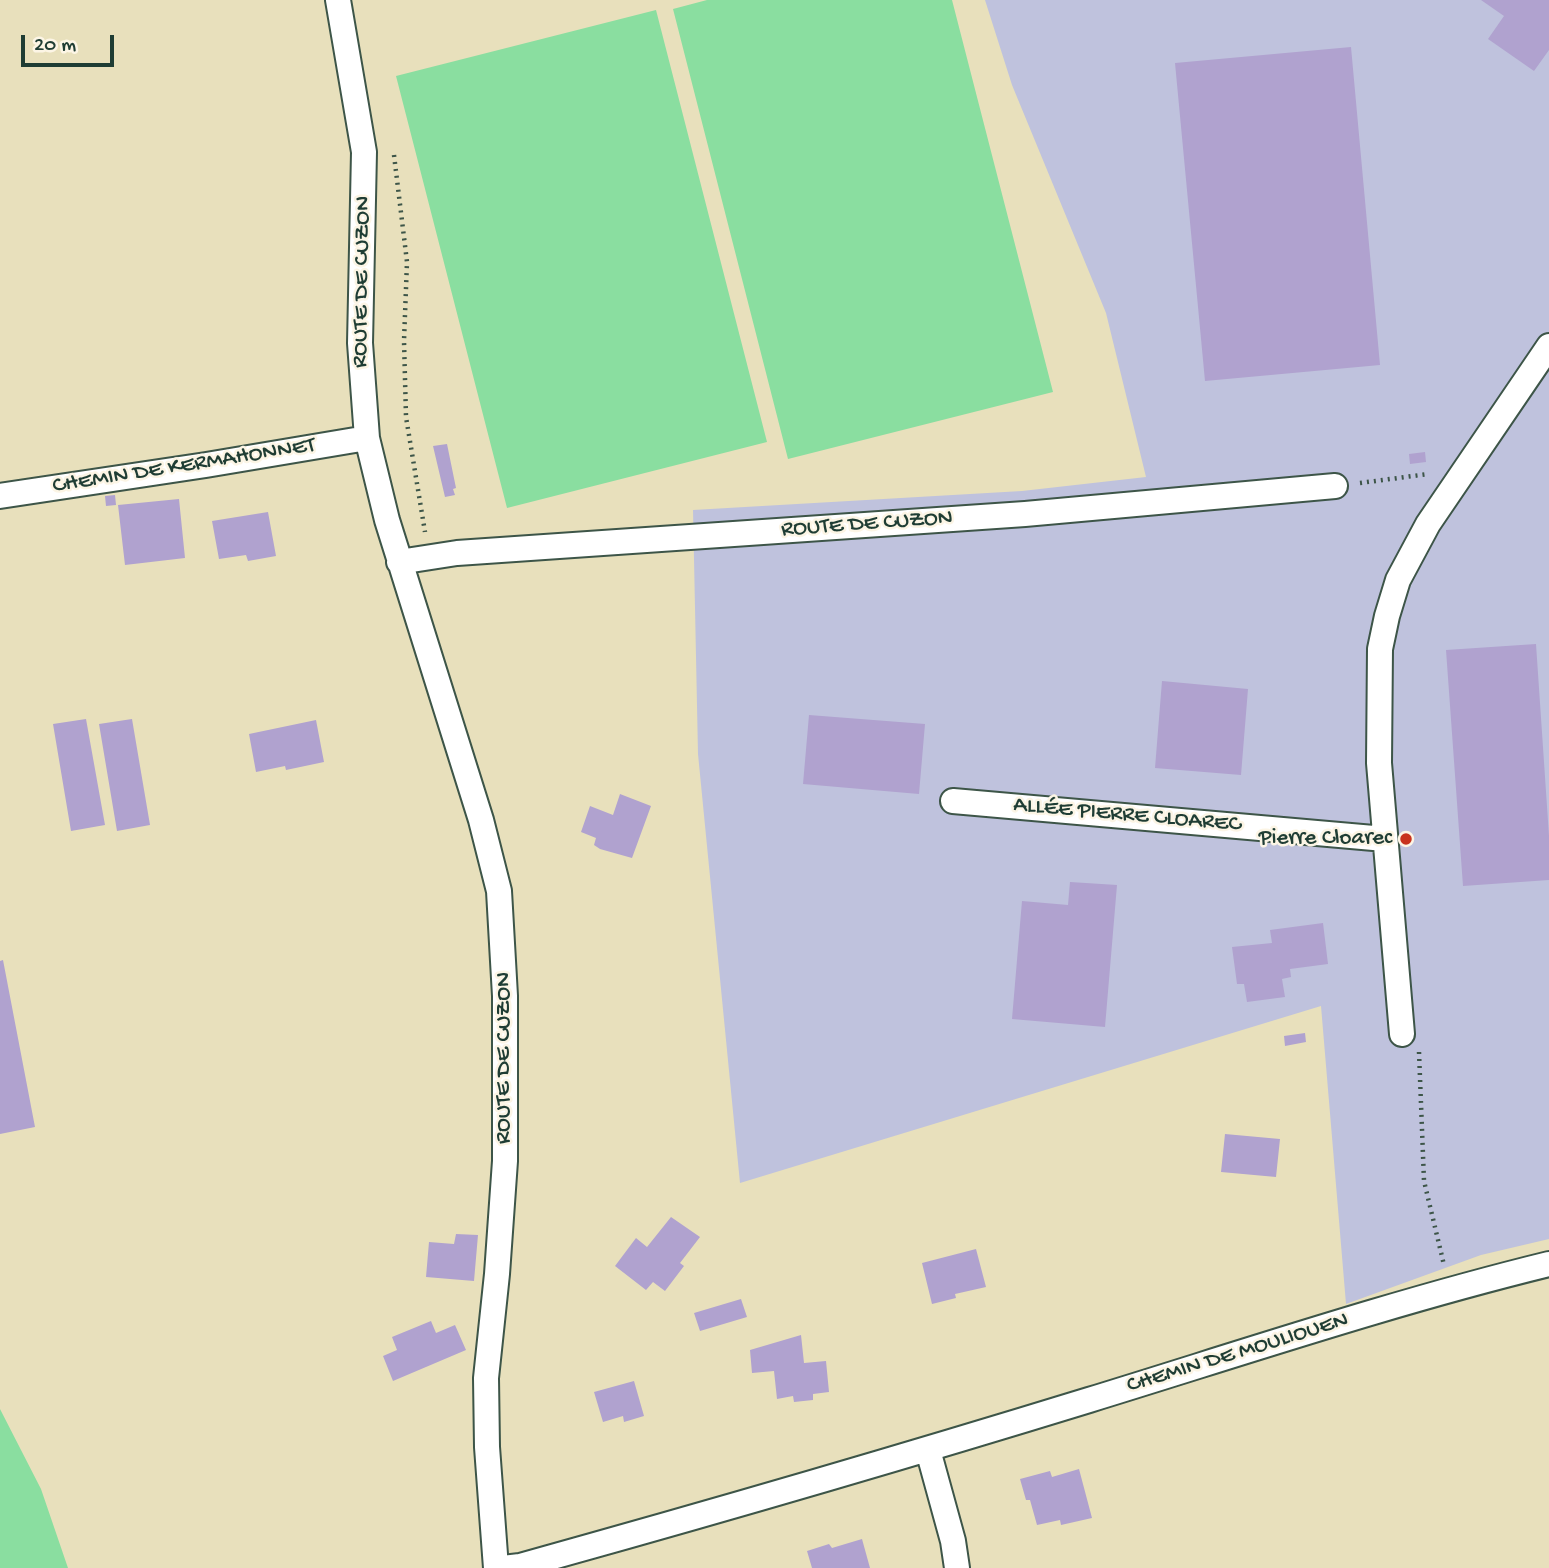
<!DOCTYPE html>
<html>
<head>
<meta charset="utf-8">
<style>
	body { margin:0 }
	#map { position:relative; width:1549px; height:1568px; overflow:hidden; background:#e8e0bc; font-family:"Gochi Hand",sans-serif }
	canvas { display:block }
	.scale { position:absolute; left:21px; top:35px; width:93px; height:32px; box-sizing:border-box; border:4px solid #1f3d34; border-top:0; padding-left:9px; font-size:21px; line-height:24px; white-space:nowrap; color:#1f3d34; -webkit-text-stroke:5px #fcf5e5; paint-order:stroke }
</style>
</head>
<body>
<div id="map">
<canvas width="1549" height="1568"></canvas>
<div class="scale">20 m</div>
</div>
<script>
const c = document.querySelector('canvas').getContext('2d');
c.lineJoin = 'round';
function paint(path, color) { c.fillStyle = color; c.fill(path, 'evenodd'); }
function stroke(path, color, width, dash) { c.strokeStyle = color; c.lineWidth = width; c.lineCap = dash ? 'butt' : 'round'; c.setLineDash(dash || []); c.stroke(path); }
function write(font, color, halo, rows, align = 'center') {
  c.font = font + ' "Gochi Hand",sans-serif'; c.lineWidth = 5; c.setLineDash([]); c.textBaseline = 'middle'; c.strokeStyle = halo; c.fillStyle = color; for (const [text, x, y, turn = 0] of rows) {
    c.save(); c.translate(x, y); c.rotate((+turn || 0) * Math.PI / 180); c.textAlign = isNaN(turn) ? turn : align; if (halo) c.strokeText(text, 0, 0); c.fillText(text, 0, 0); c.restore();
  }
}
const industrial = new Path2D(`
	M985 0H1549V1239L1481 1255 1346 1304 1321 1006 740 1183 698 754 693 510 1022 491 1146 477 1106 313 1012 85Z`);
const green = new Path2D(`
	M707 0H952L1053 392 788 459 673 9Z
	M656 10 767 442 507 508 396 76Z
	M0 1409 41 1489 68 1568H0Z`);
const building = new Path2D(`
	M1481 0H1549V50L1534 71 1488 39 1504 16Z
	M1351 47 1380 365 1205 381 1175 63Z
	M447 444 456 488 453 489 455 495 445 497 433 446Z
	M1425 452 1426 462 1410 464 1409 454Z
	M115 495 116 505 106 506 105 496Z
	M179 499 185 558 125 565 118 505Z
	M268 512 276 556 248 561 246 555 219 559 212 521Z
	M1536 644 1549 836V880L1463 886 1446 650Z
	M1162 681 1248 689 1241 775 1155 768Z
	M809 715 925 724 919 794 803 784Z
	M86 719 105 825 71 831 53 724Z
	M132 719 150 825 117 831 99 724Z
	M316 720 324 762 286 770 285 766 256 772 249 734Z
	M620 794 651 806 632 858 600 849 594 845 596 838 581 832 590 806 613 815Z
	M1070 882 1117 885 1105 1027 1012 1019 1022 901 1068 905Z
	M1323 923 1328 964 1290 969 1291 977 1282 979 1285 997 1247 1002 1244 984H1237L1232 947 1272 943 1270 930Z
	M3 960 35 1127 0 1134V961Z
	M1305 1033 1306 1042 1285 1046 1284 1036Z
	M1225 1134 1280 1139 1276 1177 1221 1172Z
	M671 1217 700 1237 680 1263 684 1266 665 1291 653 1282 646 1290 615 1266 636 1238 647 1247Z
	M456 1234 478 1235 474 1281 426 1277 429 1242 454 1244Z
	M976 1249 986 1287 955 1294 956 1298 932 1304 922 1263Z
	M741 1299 747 1317 700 1331 694 1313Z
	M431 1321 436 1333 455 1325 466 1350 393 1381 383 1356 397 1350 392 1337Z
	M801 1335 804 1363 826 1361 829 1392 813 1394V1400L794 1402 793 1396 777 1399 774 1371 752 1373 750 1350Z
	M634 1381 644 1416 624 1422 623 1416 603 1422 594 1392Z
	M1079 1469 1092 1518 1061 1525 1060 1520 1037 1525 1030 1500H1026L1020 1479 1050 1471 1052 1477Z
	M862 1539 870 1568H812L807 1551 829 1544 832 1548Z`);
const path = new Path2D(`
	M394 155 407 262 404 341 406 417 425 532
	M1360 483 1428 474
	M1419 1052 1424 1181 1444 1265`);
const street = new Path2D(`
	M338 0 364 152 360 343 367 438 387 520 481 820 499 891 505 996V1161L497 1274 486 1378 487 1447 496 1568
	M0 496 206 465 367 438
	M399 562 457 553 1025 514 1335 486
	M953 801 1385 839
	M1402 1034 1379 763 1380 649 1387 616 1398 580 1428 524 1549 346
	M928 1450 953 1541 957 1568
	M503 1568 520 1566C711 1513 900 1458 1089 1400 1242 1353 1394 1302 1549 1264`);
const markers = [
	[1406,839,7,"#c8321e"]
];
const streetNames = [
	["ROUTE DE CUZON",363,282,-89],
	["CHEMIN DE KERMAHONNET",184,467,-9],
	["ROUTE DE CUZON",867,525,-4],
	["ALLÉE PIERRE CLOAREC",1127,816,5],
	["ROUTE DE CUZON",505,1058,-90],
	["CHEMIN DE MOULIOUEN",1238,1354,-17]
];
const poiNames = [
	["Pierre Cloarec",1392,839]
];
paint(industrial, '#bfc2dd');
paint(green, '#8adea0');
paint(building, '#b0a2cf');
stroke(street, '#3d5548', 28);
stroke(path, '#3d5548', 4.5, [2, 5]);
stroke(street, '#fff', 24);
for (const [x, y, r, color] of markers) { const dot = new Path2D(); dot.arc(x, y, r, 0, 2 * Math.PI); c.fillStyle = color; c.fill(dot); stroke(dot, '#fcf5e5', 2.5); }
write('23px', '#1f3d34', '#fcf5e5', streetNames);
write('23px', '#1f3d34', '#fcf5e5', poiNames, 'right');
</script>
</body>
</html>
